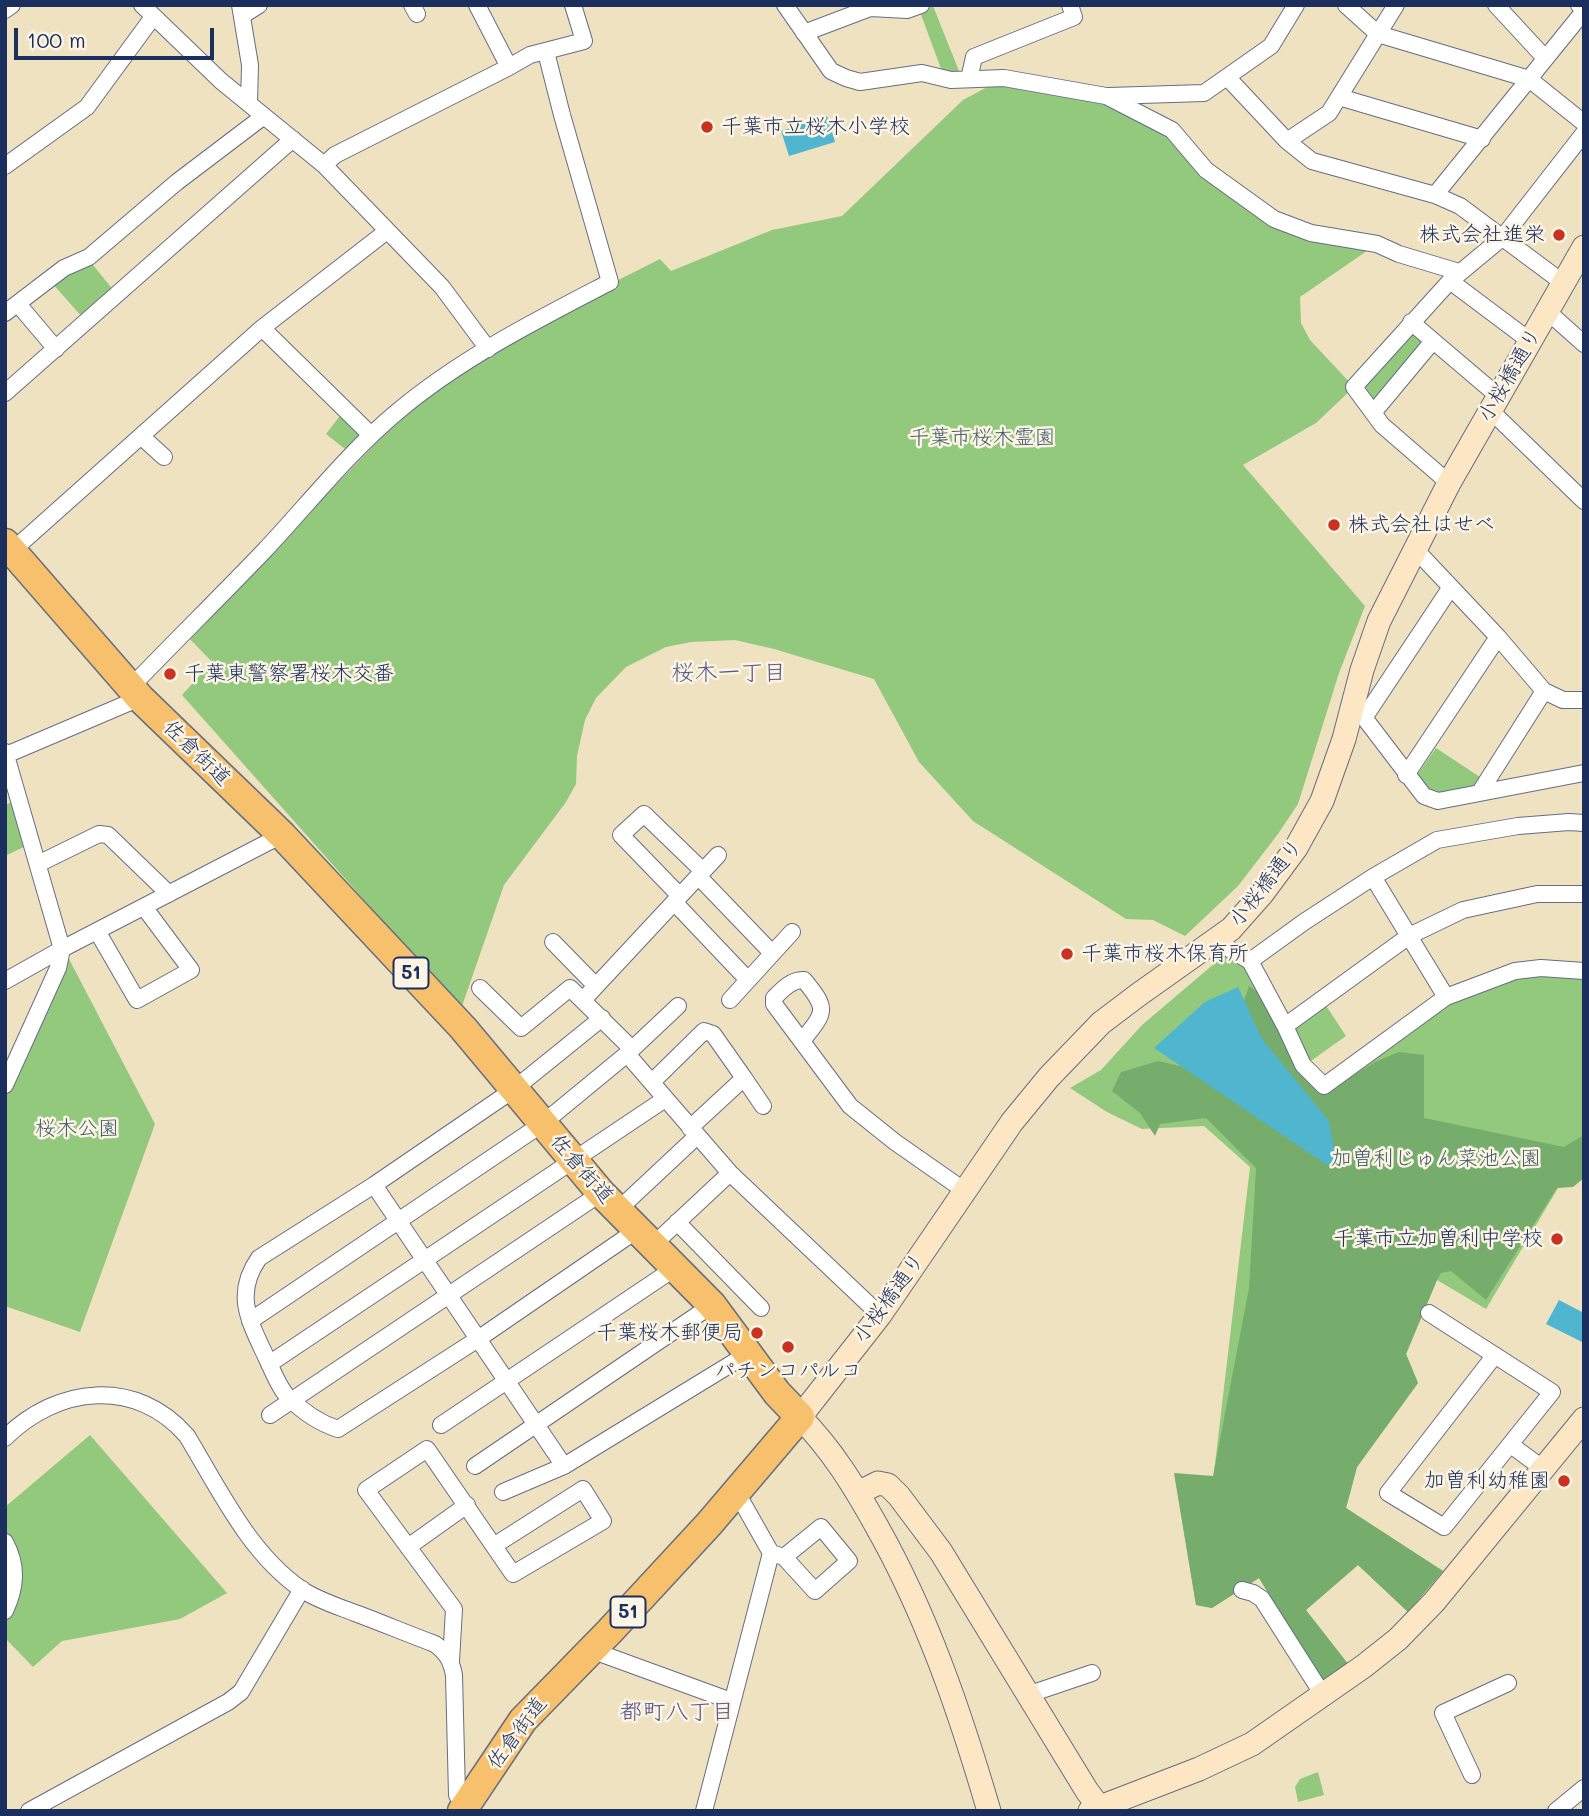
<!DOCTYPE html>
<html>
<head>
<meta charset="utf-8">
<style>
	body { margin:0 }
	#map { position:relative; width:1589px; height:1816px; overflow:hidden; background:#efe2c1; font-family:Mali,sans-serif }
	canvas { display:block }
	.frame { position:absolute; inset:0; border:7px solid #1b2f5e; pointer-events:none }
	.scale { position:absolute; left:14px; top:28px; width:200px; height:32px; box-sizing:border-box; border:4px solid #1b2f5e; border-top:0; padding-left:9px; font-size:21px; line-height:24px; white-space:nowrap; color:#1b2f5e; -webkit-text-stroke:5px #fcf5e5; paint-order:stroke }
</style>
</head>
<body>
<div id="map">
<canvas width="1589" height="1816"></canvas>
<div class="frame"></div>
<div class="scale">100 m</div>
</div>
<script>
const c = document.querySelector('canvas').getContext('2d');
c.lineJoin = 'round';
function paint(path, color) { c.fillStyle = color; c.fill(path, 'evenodd'); }
function stroke(path, color, width, dash) { c.strokeStyle = color; c.lineWidth = width; c.lineCap = dash ? 'butt' : 'round'; c.setLineDash(dash || []); c.stroke(path); }
function write(font, color, halo, rows, align = 'center') {
  c.font = font + ' Mali,"Klee One",sans-serif'; c.lineWidth = 5; c.setLineDash([]); c.textBaseline = 'middle'; c.strokeStyle = halo; c.fillStyle = color; for (const [text, x, y, turn = 0] of rows) {
    c.save(); c.translate(x, y); c.rotate((+turn || 0) * Math.PI / 180); c.textAlign = isNaN(turn) ? turn : align; if (halo) c.strokeText(text, 0, 0); c.fillText(text, 0, 0); c.restore();
  }
}
const green = new Path2D(`
	M933 6 961 76 943 74 920 12Z
	M1004 78 1106 96 1145 117 1274 219 1377 244 1300 297 1301 323 1310 340 1354 387 1316 423 1243 465 1365 606 1339 673 1298 804 1278 834 1238 886 1185 936 1153 920 1126 919 973 821 919 762 874 679 774 649 735 640 691 642 666 647 626 667 596 698 585 720 577 756 576 784 566 802 504 885 461 1009 182 695 212 662 189 638 396 422 428 393 551 314 660 259 671 271 772 230 842 216 963 100Z
	M89 260 114 291 83 318 51 282Z
	M1407 331 1421 338 1422 344 1378 399 1372 401 1362 384Z
	M342 413 361 431V438L350 453 326 434Z
	M1436 748 1483 779 1475 790 1438 797 1427 790 1417 775Z
	M14 801 28 845 5 856V805Z
	M1228 952 1247 963 1325 1093 1445 1006 1495 984 1535 976 1584 974V1158L1573 1163 1486 1309 1437 1280 1406 1354 1418 1383 1357 1467 1346 1508 1443 1571 1408 1612 1358 1565 1306 1610 1322 1682 1259 1578 1212 1608 1196 1605 1175 1478 1213 1481 1250 1167 1204 1126 1142 1129 1107 1112 1070 1088 1101 1070 1142 1025Z
	M69 959 155 1124 80 1332 5 1306V1096L63 962Z
	M1325 1004 1346 1036 1308 1063 1297 1039 1296 1027Z
	M90 1435 227 1593 180 1619 62 1641 33 1667 5 1638V1616L13 1543 5 1530V1507Z
	M1318 1772 1324 1795 1298 1802 1295 1787 1300 1779Z`);
const forest = new Path2D(`
	M1249 986 1261 994 1325 1093 1375 1062 1399 1052 1424 1055V1118L1564 1147 1584 1135V1178L1573 1187 1557 1188 1486 1300 1451 1271 1441 1273 1437 1280 1406 1354 1418 1383 1357 1467 1346 1508 1443 1571 1408 1612 1358 1565 1306 1610 1349 1665 1322 1682 1259 1578 1212 1608 1196 1605 1174 1473 1213 1476 1249 1288 1256 1168 1206 1118 1160 1124 1155 1136 1140 1113 1112 1091 1121 1072 1158 1061 1197 1070 1274 1072 1242 1006Z`);
const water = new Path2D(`
	M827 116 835 142 789 156 781 131Z
	M1238 987 1262 1039 1329 1121 1336 1161 1327 1165 1154 1048 1205 1002Z
	M1559 1300 1584 1313V1343L1546 1324Z`);
const street = new Path2D(`
	M142 5 221 81 324 165 442 287 488 349
	M240 5 250 65 249 103
	M412 5 417 14
	M477 5 509 67
	M785 5 831 71 846 78 860 82 922 73 951 80 1004 78 1106 96 1172 130 1206 170 1274 219 1311 233 1377 244 1399 254 1459 272
	M1346 5 1378 34 1529 79 1584 123
	M1496 5 1545 58
	M5 10 12 5
	M243 15 259 5
	M804 33 870 8 907 10 921 5
	M1227 77 1287 141 1312 161 1435 195 1460 206 1562 282
	M969 79 974 57 1074 17 1070 5
	M1109 96 1204 93 1271 46 1296 5
	M1339 97 1482 139
	M1287 141 1329 113 1396 5
	M324 165 335 155 509 67 530 55 584 41 573 5
	M5 166 87 107 153 17
	M1435 195 1584 11 1579 5
	M1450 281 1530 341
	M18 304 56 349
	M1547 311 1584 344
	M5 313 64 268 89 257 177 182 264 116
	M1411 322 1498 396
	M262 328 371 435
	M5 393 293 139
	M1490 410 1584 501
	M1373 413 1433 341
	M142 437 164 457
	M1449 483 1382 425 1354 387 1450 281 1503 237 1584 133
	M1414 548 1498 637 1544 691 1563 700H1584
	M12 551 262 328 387 231
	M131 687C175 641 221 596 265 550 309 503 348 453 397 412 461 358 537 320 610 282L562 115 546 52
	M1353 703 1424 796 1438 801 1584 773
	M1364 718 1451 587
	M5 752 62 949 58 968 5 1085
	M6 755 140 698
	M1406 775 1498 637
	M1480 792 1544 691
	M38 864 99 834 108 835 169 894
	M698 876 772 953
	M1373 877 1446 997
	M680 896 621 835 644 814 703 871
	M674 902 748 980
	M97 931 137 1000 191 970 144 907
	M1216 941 1250 961 1285 1026 1303 1065 1324 1086 1446 997 1515 971 1541 968 1584 971
	M553 942 596 986
	M1250 961 1304 922 1373 877 1437 840 1518 826 1569 822 1584 823
	M5 981 62 949 282 835
	M480 988 521 1028 570 988 632 1049
	M583 1000 718 855
	M730 1000 792 932
	M602 1018 513 1090 374 1185 259 1258C233 1295 250 1322 267 1359 273 1371 279 1388 288 1397 303 1412 319 1423 338 1429L478 1339 637 1230
	M1285 1026 1409 936 1463 910 1537 894H1584
	M802 1041C825 1012 829 1010 804 980 792 979 782 990 774 998V1004L850 1106 895 1142 965 1191
	M627 1054 730 1173 880 1315
	M744 1078 763 1106
	M652 1082 704 1031 713 1034 744 1078 690 1128
	M374 1185 564 1466
	M618 1210 697 1136
	M677 1222 761 1308
	M653 1245 730 1173
	M1429 1313 1552 1392 1444 1527 1388 1493 1495 1355
	M250 1321 542 1124 627 1054 678 1006
	M269 1364 665 1099
	M270 1415 601 1193
	M441 1425 675 1268
	M5 1438C57 1386 136 1377 187 1436 219 1489 249 1553 301 1589 317 1600 337 1606 355 1613 382 1623 408 1634 435 1644 447 1653 451 1660 454 1675L457 1795 464 1807
	M1511 1445 1542 1468
	M475 1466 712 1305
	M503 1492 564 1466 749 1353
	M5 1542C18 1566 16 1587 5 1611
	M408 1547 467 1505
	M771 1553 784 1557 815 1591 849 1561 821 1527 784 1557
	M1242 1590 1253 1593 1262 1599 1323 1695
	M591 1650 731 1701
	M451 1661 454 1609 366 1490 427 1449 513 1574 603 1521 583 1489 495 1545
	M1027 1695 1092 1673
	M1472 1775 1443 1713 1508 1683
	M29 1811 228 1702 241 1692 302 1589
	M704 1811 771 1553 737 1493
	M1556 1811 1584 1788`);
const secondary = new Path2D(`
	M858 1493 878 1483 888 1485 899 1496 941 1552 1087 1791 1102 1811
	M989 1811C960 1712 927 1615 876 1525 853 1484 832 1450 800 1417L880 1315 1012 1122 1049 1077 1101 1023 1138 995 1231 929 1262 894 1296 848 1322 801 1344 739 1362 670 1379 621 1449 483 1584 247
	M1090 1811 1199 1769 1252 1744 1364 1666 1398 1639 1434 1602 1584 1419`);
const highway = new Path2D(`
	M5 543 140 698 282 835 463 1028 601 1193 712 1305 777 1393 800 1417 709 1524 609 1632 523 1720 462 1811`);
const markers = [
	[707,127,7,"#c8321e"],
	[1559,235,7,"#c8321e"],
	[1334,525,7,"#c8321e"],
	[170,674,7,"#c8321e"],
	[1067,954,7,"#c8321e"],
	[1557,1239,7,"#c8321e"],
	[757,1333,7,"#c8321e"],
	[788,1347,7,"#c8321e"],
	[1564,1481,7,"#c8321e"]
];
const shields = [
	[411,973,35],
	[628,1612,35]
];
const shieldNames = [
	["51",411,973],
	["51",628,1612]
];
const poiNames = [
	["千葉市立桜木小学校",721,127],
	["株式会社進栄",1545,235,"right"],
	["株式会社はせべ",1348,525],
	["千葉東警察署桜木交番",184,674],
	["千葉市桜木保育所",1081,954],
	["千葉市立加曽利中学校",1543,1239,"right"],
	["千葉桜木郵便局",743,1333,"right"],
	["パチンコパルコ",788,1371,"center"],
	["加曽利幼稚園",1550,1481,"right"]
];
const streetNames = [
	["小桜橋通り",1510,375,-60],
	["佐倉街道",197,753,44],
	["小桜橋通り",1266,883,-52],
	["佐倉街道",582,1169,49],
	["小桜橋通り",889,1298,-54],
	["佐倉街道",517,1733,-53]
];
const parkNames = [
	["千葉市桜木霊園",982,438],
	["桜木公園",77,1129],
	["加曽利じゅん菜池公園",1436,1159]
];
const neighbourhoodNames = [
	["桜木一丁目",729,673],
	["都町八丁目",677,1712]
];
paint(green, '#93c97c');
paint(forest, '#76ad6c');
paint(water, '#50b5cf');
stroke(street, '#656e81', 18);
stroke(secondary, '#656e81', 25);
stroke(highway, '#656e81', 31);
stroke(street, '#fff', 16);
stroke(secondary, '#fce6c4', 23);
stroke(highway, '#f7c06c', 28);
for (const [x, y, r, color] of markers) { const dot = new Path2D(); dot.arc(x, y, r, 0, 2 * Math.PI); c.fillStyle = color; c.fill(dot); stroke(dot, '#fcf5e5', 2.5); }
for (const [x, y, w] of shields) { const box = new Path2D(); box.roundRect(x - w / 2, y - 15.5, w, 31, 5); c.fillStyle = '#fcf5e5'; c.fill(box); stroke(box, '#1b2f5e', 2); }
write('bold 19px', '#1b2f5e', null, shieldNames);
write('21px', '#1b2f5e', '#fcf5e5', poiNames, 'left');
write('21px', '#1b2f5e', '#fcf5e5', streetNames);
write('21px', '#3f5d67', '#fcf5e5', parkNames);
write('23px', '#57578a', '#fcf5e5', neighbourhoodNames);
</script>
</body>
</html>
